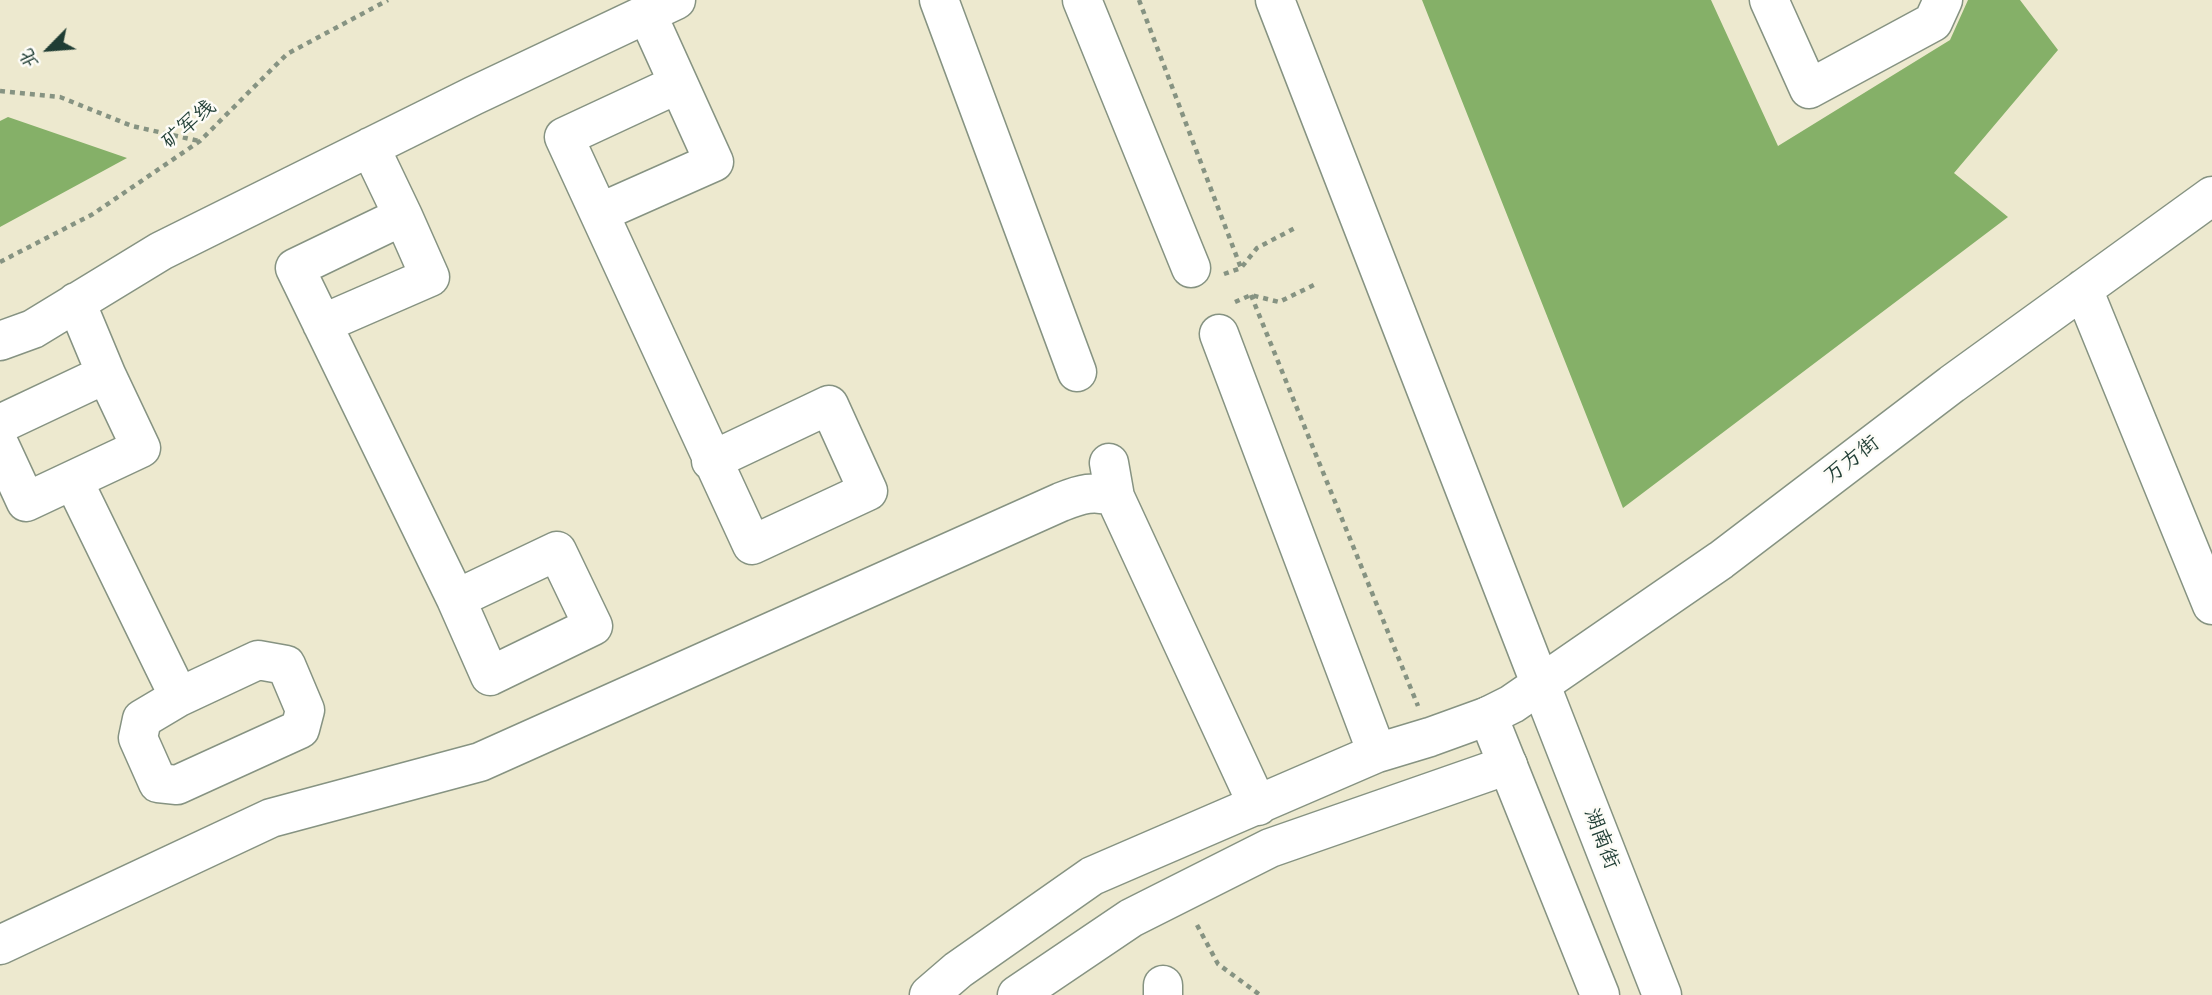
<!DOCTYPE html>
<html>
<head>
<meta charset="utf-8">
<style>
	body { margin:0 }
	#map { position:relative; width:2212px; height:995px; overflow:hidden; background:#ede9cf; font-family:"Balsamiq Sans","LXGW WenKai TC",sans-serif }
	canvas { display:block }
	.north { position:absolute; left:14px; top:14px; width:70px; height:70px; -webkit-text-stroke:5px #fdfcf7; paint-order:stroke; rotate:245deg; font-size:19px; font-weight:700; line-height:28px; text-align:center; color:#1f3d34 }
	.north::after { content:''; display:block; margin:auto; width:24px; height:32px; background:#1f3d34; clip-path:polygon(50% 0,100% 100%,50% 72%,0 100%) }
</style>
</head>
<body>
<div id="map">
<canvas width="2212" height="995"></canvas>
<div class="north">北</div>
</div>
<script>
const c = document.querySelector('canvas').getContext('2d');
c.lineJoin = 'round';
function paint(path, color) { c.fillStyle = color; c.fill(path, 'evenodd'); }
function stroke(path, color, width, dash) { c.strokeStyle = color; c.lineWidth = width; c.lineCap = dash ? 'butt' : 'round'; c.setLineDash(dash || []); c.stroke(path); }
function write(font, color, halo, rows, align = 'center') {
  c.font = font + ' "Balsamiq Sans","LXGW WenKai TC",sans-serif'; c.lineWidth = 5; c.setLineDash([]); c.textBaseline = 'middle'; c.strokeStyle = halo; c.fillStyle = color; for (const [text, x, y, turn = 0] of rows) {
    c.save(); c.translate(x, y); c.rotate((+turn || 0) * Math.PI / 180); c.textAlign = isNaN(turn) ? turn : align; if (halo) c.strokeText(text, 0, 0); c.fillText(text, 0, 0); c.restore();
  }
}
const forest = new Path2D(`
	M1422 0H1711L1778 146 1950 40 1968 0H2020L2058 50 1954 173 2008 217 1623 508Z
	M8 117 127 158 0 227V121Z`);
const path = new Path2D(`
	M1139 0 1241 268
	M0 91 60 97 132 126 199 141
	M0 262 93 214 200 141 287 54 388 0
	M1224 274 1241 268 1257 248 1295 228
	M1251 295 1418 706
	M1235 302 1251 295 1279 302 1318 283
	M1197 925 1218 964 1260 995`);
const minor = new Path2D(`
	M939 0 1077 372
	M1082 0 1191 268
	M1275 0 1540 683
	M1769 0 1809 89 1933 22 1943 0
	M678 84 564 137 752 545 868 491 829 405 711 461
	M370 147 403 216 295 268 456 599 490 676 593 626 557 551 456 599
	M599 213 714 162 647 14
	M2083 289 2212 605
	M76 302 106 374
	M322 324 430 277 403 216
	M1219 334 1377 753
	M0 341 33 329 161 251 473 96 676 0
	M0 424 106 374 141 448 26 502 0 446
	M1109 463 1115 497 1258 806
	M73 480 179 697 258 660 286 665 305 710 300 729 177 785 158 783 138 738 142 719 179 697
	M0 945 271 818 480 762 1061 502C1081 494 1094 490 1115 497
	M929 995 958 970 1092 876 1377 753 1430 737 1488 716 1512 704 1721 560 1952 384 2212 196
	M1017 995 1131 918 1270 848 1508 765
	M1163 995V985`);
const major = new Path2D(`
	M1540 683 1662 995
	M1488 716 1600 995`);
const streetNames = [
	["矿军线",189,125,-40],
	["万方街",1852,460,-37],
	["湖南街",1601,839,69]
];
paint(forest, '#85b068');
stroke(minor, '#869382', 41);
stroke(major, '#869382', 41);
stroke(path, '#869382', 4.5, [5, 5]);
stroke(minor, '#fff', 38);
stroke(major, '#fff', 38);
write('21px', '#1f3d34', '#fdfcf7', streetNames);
</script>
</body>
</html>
